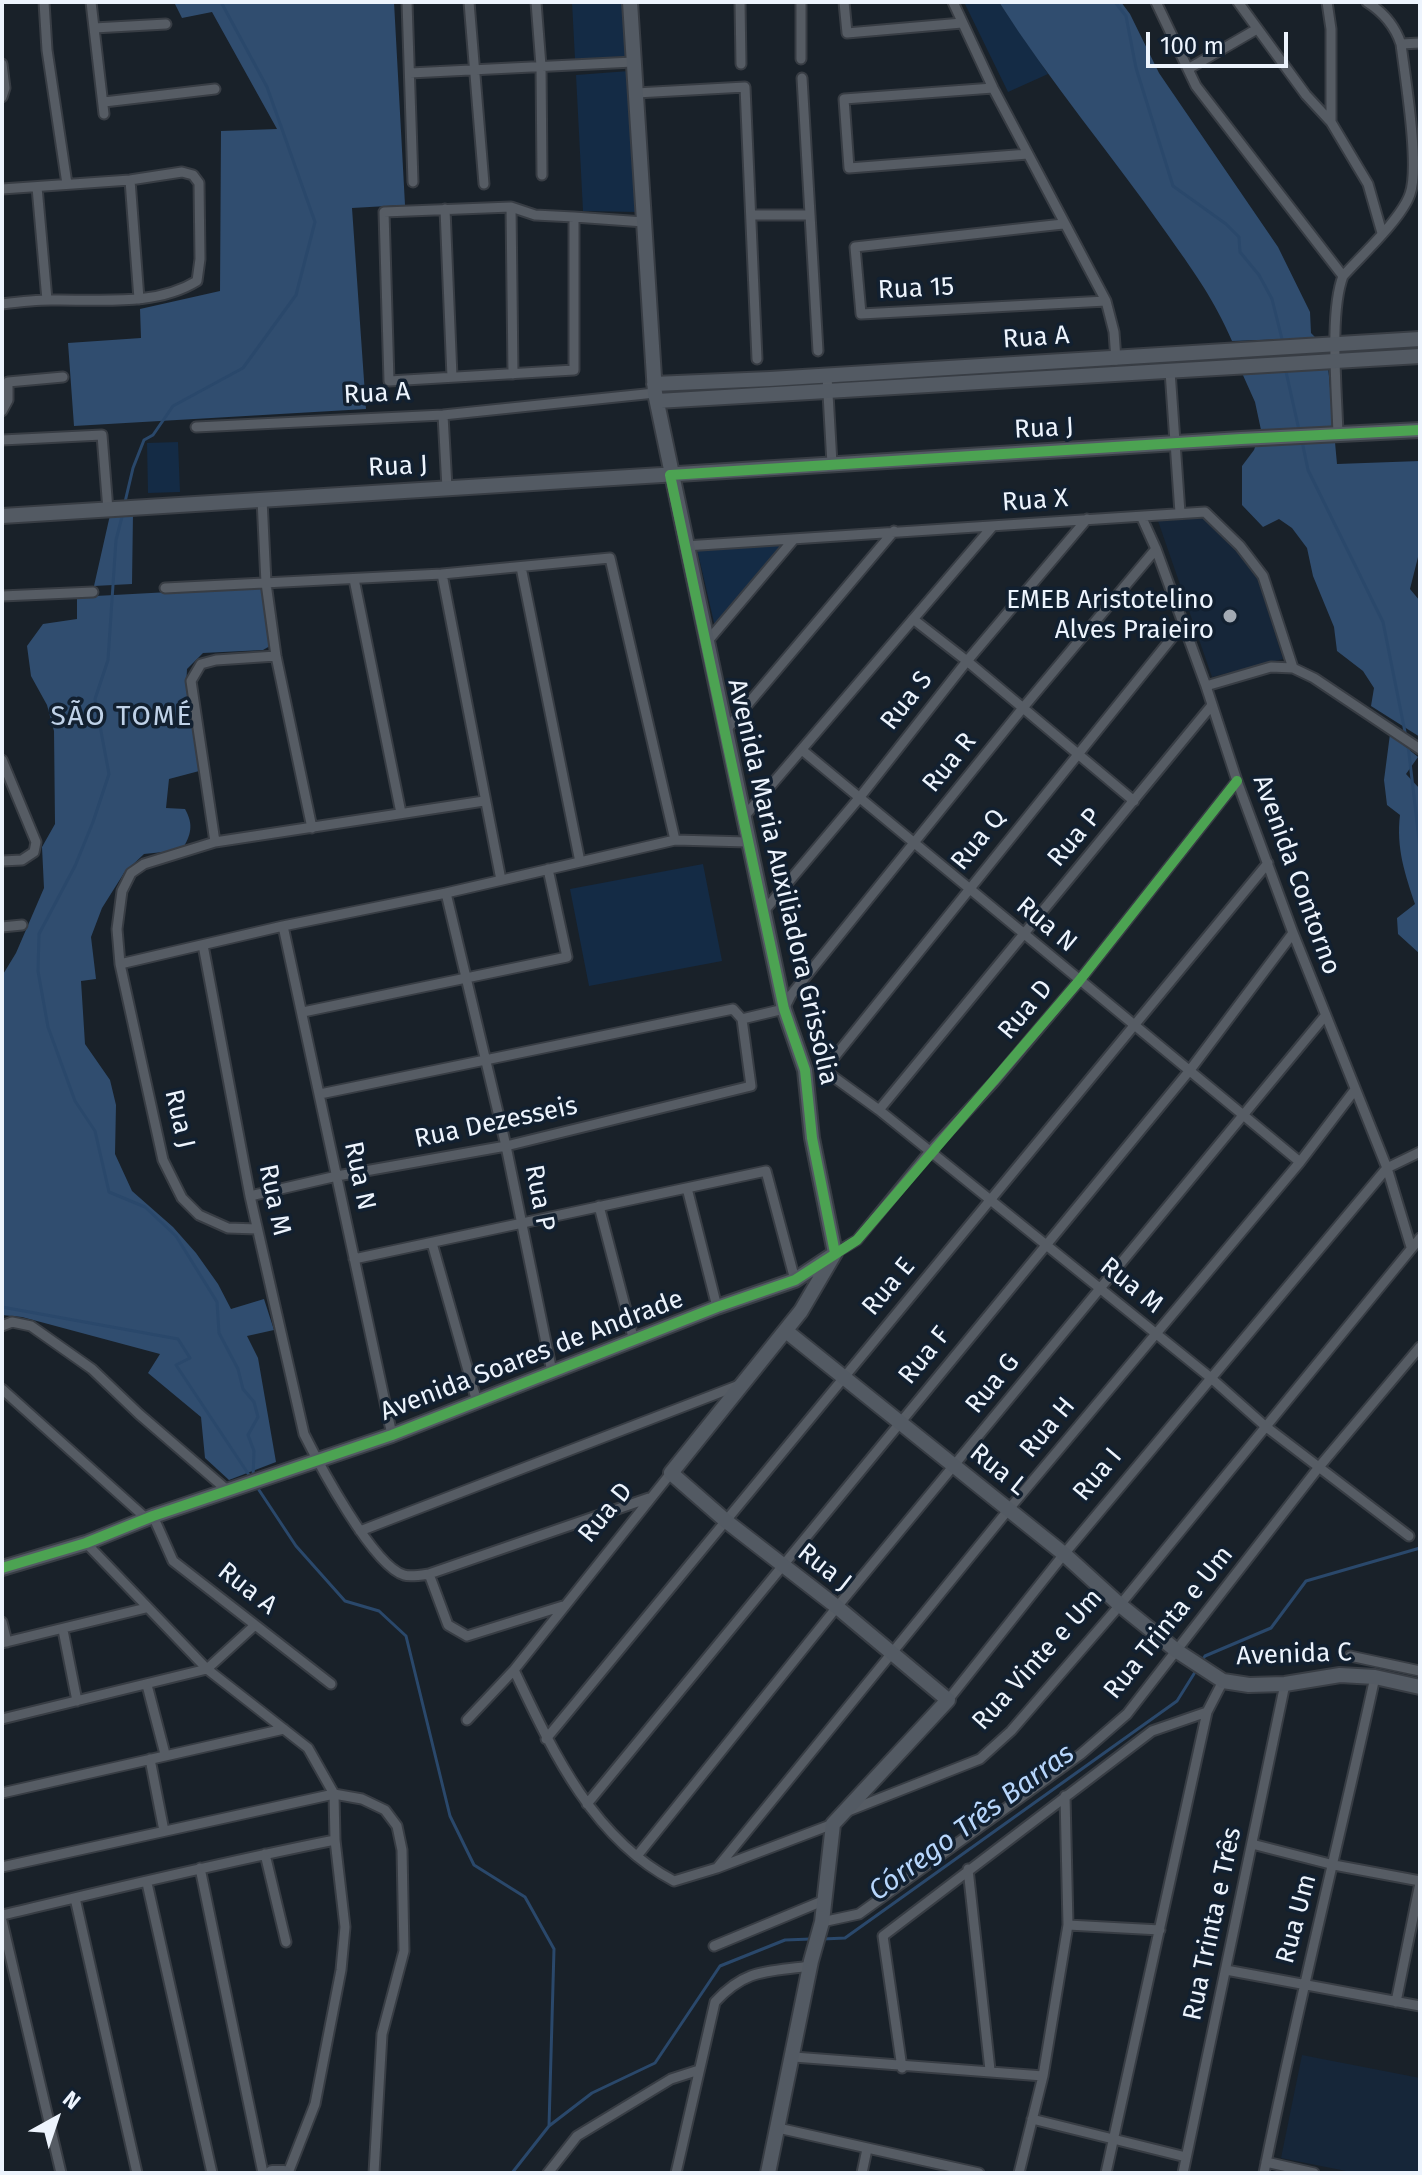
<!DOCTYPE html>
<html>
<head>
<meta charset="utf-8">
<style>
	body { margin:0 }
	#map { position:relative; width:1422px; height:2175px; overflow:hidden; background:#192129; font-family:"Fira Sans",sans-serif }
	canvas { display:block }
	.frame { position:absolute; inset:0; border:4px solid #edf4fd; pointer-events:none }
	.north { position:absolute; left:16px; top:2079px; width:80px; height:80px; -webkit-text-stroke:6px #122030; paint-order:stroke; rotate:40deg; font-size:22px; font-weight:700; line-height:32px; text-align:center; color:#edf4fd }
	.north::after { content:''; display:block; margin:auto; width:28px; height:36px; background:#edf4fd; clip-path:polygon(50% 0,100% 100%,50% 72%,0 100%) }
	.scale { position:absolute; left:1146px; top:32px; width:142px; height:36px; box-sizing:border-box; border:4px solid #edf4fd; border-top:0; padding-left:10px; font-size:24px; line-height:28px; white-space:nowrap; color:#edf4fd; -webkit-text-stroke:6px #122030; paint-order:stroke }
</style>
</head>
<body>
<div id="map">
<canvas width="1422" height="2175"></canvas>
<div class="frame"></div>
<div class="north">N</div>
<div class="scale">100 m</div>
</div>
<script>
const c = document.querySelector('canvas').getContext('2d');
c.lineJoin = 'round';
function paint(path, color) { c.fillStyle = color; c.fill(path, 'evenodd'); }
function stroke(path, color, width, dash) { c.strokeStyle = color; c.lineWidth = width; c.lineCap = dash ? 'butt' : 'round'; c.setLineDash(dash || []); c.stroke(path); }
function write(font, color, halo, rows, align = 'center') {
  c.font = font + ' "Fira Sans",sans-serif'; c.lineWidth = 7; c.setLineDash([]); c.textBaseline = 'middle'; c.strokeStyle = halo; c.fillStyle = color; for (const [text, x, y, turn = 0] of rows) {
    c.save(); c.translate(x, y); c.rotate((+turn || 0) * Math.PI / 180); c.textAlign = isNaN(turn) ? turn : align; if (halo) c.strokeText(text, 0, 0); c.fillText(text, 0, 0); c.restore();
  }
}
const built = new Path2D(`
	M1204 518 1241 554 1256 573 1283 659 1212 677 1158 521Z
	M1302 2055 1420 2078V2173H1356L1281 2158Z`);
const green = new Path2D(`
	M572 2H625L628 56 575 59Z
	M964 2H999L1048 74 1008 92Z
	M629 71 638 212 583 211 576 75Z
	M178 442 180 492 148 493 147 443Z
	M786 543 715 627 697 549Z
	M703 864 722 961 589 986 570 889Z`);
const forest = new Path2D(`
	M174 2H394L405 205 352 208 366 409 74 426 68 343 141 338 140 309 220 291 221 131 277 129 212 12 182 18Z
	M999 2H1121L1130 14 1159 73 1278 247 1310 312 1311 333 1316 338 1232 341C1214 299 1192 269 1165 231 1111 154 1050 82 999 2Z
	M1328 366 1337 464 1420 461V549L1410 589 1420 601V737L1371 706 1374 688 1363 671 1337 651 1334 627 1313 576 1307 548 1292 528 1279 519 1263 527 1242 505V466L1254 450 1261 430 1255 402 1242 373Z
	M133 513 132 584 94 586 110 515Z
	M262 587 270 646 263 650 203 653 187 669 186 688 203 770 169 779 166 808 185 809C194 825 191 835 182 850L144 854 124 873 102 908 91 937 96 979 81 981 85 1044 110 1080 116 1105 115 1154 132 1191 173 1227 196 1253 218 1284 231 1309 264 1299 274 1330 247 1336 258 1358 276 1462 229 1480 205 1458 201 1417 148 1373 160 1354 22 1317 2 1315V976L16 953 44 888 42 847 55 824 54 731 47 705 31 676 27 646 43 624 77 619V597Z
	M1390 734 1418 757 1406 774 1420 789V954L1398 934 1397 918 1415 904C1405 874 1396 848 1400 815L1387 805 1384 780Z`);
const stream = new Path2D(`
	M1115 2 1126 16 1136 68 1173 186 1226 224 1239 237 1240 252 1259 275 1272 299 1283 343
	M1285 367 1299 430
	M1302 441 1308 470 1383 622 1406 737
	M125 502 133 468 144 440 153 435 173 406 243 368 296 295 315 222 267 87 221 2
	M123 513 116 540 108 660 95 699 109 774 93 822 75 866 39 934 38 971 48 1027 75 1101 95 1131 109 1192 145 1207 176 1236 217 1302 219 1333 238 1369 243 1389 254 1402 258 1417 248 1435 254 1451 253 1478
	M1408 745 1420 848
	M2 1307 178 1339 190 1358 176 1365 251 1478
	M257 1487 296 1546 345 1601 379 1611 406 1636 450 1816 474 1865 525 1897 554 1949 549 2126
	M1201 1662 1205 1656 1271 1628 1306 1581 1420 1548
	M823 1939 845 1938 1177 1701 1197 1669
	M512 2173 549 2126 592 2093 655 2063 720 1966 785 1940 811 1939`);
const street = new Path2D(`
	M44 2 47 50 67 184
	M91 2 104 114
	M407 2 413 182
	M469 2 484 184
	M536 2 541 66 542 175
	M740 2 741 64
	M801 2V59
	M844 2 847 33 962 23
	M953 2 993 88 1106 301 1114 332 1116 360
	M1156 2 1196 86 1343 276C1329 313 1337 393 1338 435
	M1238 2 1306 95 1331 122 1368 184 1382 233
	M1327 2 1331 29V122
	M94 28 166 24
	M1401 44 1420 43
	M2 64 5 88 2 97
	M1188 69 1257 29
	M410 73 633 62
	M802 78 818 351
	M993 88 844 99 849 168 1028 154
	M636 93 745 87 757 359
	M104 102 215 89
	M130 180 139 299
	M37 187 47 300
	M2 189 130 180 182 172 193 175 199 183 200 259 197 281C155 307 99 299 51 300 35 300 18 302 2 304
	M511 207 513 374
	M445 209 452 377
	M751 215H810
	M574 217V370L389 381 384 212 511 207 535 215 574 217 644 222
	M1063 224 855 247 861 314 1106 301
	M1343 276C1361 256 1402 218 1410 194 1420 166 1405 77 1401 44 1395 26 1383 12 1367 2
	M1170 371 1180 513
	M827 376 832 464
	M2 411 8 400V382L63 377
	M443 415 447 488
	M196 427 443 415 655 393
	M2 440 102 435 108 510
	M262 499 266 583 276 656 312 828
	M1142 518 1156 549 1206 686 1237 781 1293 933 1387 1168 1411 1247
	M685 546 1205 512 1240 546 1263 576 1293 668
	M521 567 580 862
	M442 574 501 880
	M354 579 401 813
	M165 588 442 574 610 558 675 840
	M2 596 93 592
	M913 619 967 661 1134 801
	M706 643 794 539
	M1206 686 1271 667 1293 668 1314 678 1420 749
	M726 730 894 531
	M802 750 1300 1162
	M2 760 36 842 34 852 22 860 2 861
	M743 818 992 527
	M215 842 191 681 201 664 216 660 276 656
	M446 893 506 1146 552 1372
	M764 911 860 797 967 661 1087 519
	M283 926 392 1435
	M2 927 22 925
	M203 945 250 1196 304 1434C319 1464 373 1566 404 1575 410 1577 422 1575 429 1574L649 1498
	M120 964 283 926 446 893 675 840 748 842
	M303 1012 567 957 548 869
	M742 1019 784 1009 791 995 1022 709 1156 549
	M824 1070 879 1110 1211 1378 1265 1426 1409 1536
	M824 1070 1183 624
	M879 1110 1212 705
	M687 1188 717 1307
	M250 1196 337 1176 506 1146 751 1086 742 1019 733 1009 320 1094
	M599 1206 634 1341
	M257 1229 228 1228 199 1215 182 1198 163 1160 120 964 117 929 122 891 131 873 144 864 215 842 484 801
	M432 1243 477 1402
	M835 1253 857 1240 930 1151 994 1082 1079 981 1237 781
	M354 1259 766 1171 795 1280
	M2 1326 12 1322 31 1326 92 1369 139 1414 227 1490
	M2 1389 147 1519
	M153 1516 173 1561 331 1684
	M360 1531 742 1384
	M86 1543 207 1669 308 1748 334 1794 335 1840 345 1927 341 1970 315 2104 288 2173
	M429 1574 448 1625 467 1636 563 1606
	M2 1622 7 1642
	M63 1630 77 1701
	M2 1643 146 1608
	M1350 1656 1420 1671
	M514 1670C552 1750 592 1838 674 1881L717 1868 833 1824
	M147 1685 165 1754
	M948 1700 1064 1554 1387 1168 1420 1152
	M2 1719 207 1669 254 1626
	M467 1720 514 1670 671 1473
	M546 1739 1268 863
	M150 1759 164 1831
	M2 1793 284 1729
	M587 1804 1190 1070 1293 933
	M848 1811 980 1759 1011 1731 1120 1605 1420 1238
	M1252 1844 1334 1865 1420 1881
	M265 1854 286 1942
	M637 1856 837 1607 1325 1016
	M2 1867 334 1794 362 1799 385 1810 397 1826 402 1850 404 1951 382 2034 374 2173
	M200 1868 263 2173
	M717 1868 1009 1509 1300 1162 1354 1091
	M968 1869 990 2070
	M147 1883 212 2173
	M75 1898 137 2173
	M2 1915C113 1889 223 1862 335 1840
	M2 1921 61 2173
	M822 1922 859 1914 1081 1754 1127 1714 1319 1467 1420 1347
	M1068 1925 1160 1930
	M714 1946 825 1900
	M1226 1970 1420 2006
	M1396 2002 1420 1883
	M794 2057 1043 2076
	M902 2068 883 1936 1152 1731 1207 1712
	M1032 2119 1186 2157
	M778 2128 979 2173
	M1266 2162 1314 2173
	M548 2173 577 2136 671 2079 699 2070
	M676 2173 715 2002C746 1968 768 1972 810 1966
	M862 2173 867 2149
	M1019 2173 1043 2076 1068 1925 1065 1796
	M1106 2173 1207 1712 1223 1681
	M1183 2173 1285 1684
	M1264 2173C1297 2007 1339 1842 1375 1677`);
const secondary = new Path2D(`
	M630 2 655 393 784 1009 805 1070 812 1138 835 1253
	M654 384 770 379 1420 339
	M657 401 1420 356
	M2 516 1241 439 1420 430
	M786 1331 1064 1554 1120 1605 1177 1651 1223 1681 1249 1685 1285 1684 1340 1675 1375 1677 1420 1687
	M2 1568 86 1543 153 1516 392 1435 717 1307 795 1280 831 1256
	M272 2173H284
	M768 2173 811 1961 822 1922 833 1824 948 1700 837 1607 726 1521 671 1473 801 1311 835 1253`);
const cycleway = new Path2D(`
	M835 1253 812 1138 805 1070 784 1009 670 475 1241 439 1420 430
	M2 1568 86 1543 153 1516 392 1435 717 1307 795 1280 857 1240 1079 981 1237 781`);
const markers = [
	[1230,616,8,"#a3aab3"]
];
const streetNames = [
	["Rua 15",916,289,-3],
	["Rua A",1036,338,-4],
	["Rua A",377,394,-3],
	["Rua J",1044,429,-3],
	["Rua J",398,467,-3],
	["Rua X",1035,501,-4],
	["Rua S",907,701,-52],
	["Rua R",950,763,-51],
	["Rua P",1075,838,-50],
	["Rua Q",979,840,-51],
	["Avenida Contorno",1296,875,70],
	["Avenida Maria Auxiliadora Grissólia",782,882,77],
	["Rua N",1046,925,40],
	["Rua D",1026,1010,-50],
	["Rua J",179,1119,77],
	["Rua Dezesseis",496,1123,-12],
	["Rua N",359,1176,78],
	["Rua P",539,1198,79],
	["Rua M",274,1200,78],
	["Rua M",1131,1286,39],
	["Rua E",889,1287,-50],
	["Avenida Soares de Andrade",532,1356,-21],
	["Rua F",925,1356,-51],
	["Rua G",993,1384,-51],
	["Rua H",1048,1428,-50],
	["Rua L",998,1470,39],
	["Rua I",1098,1475,-50],
	["Rua D",606,1513,-51],
	["Rua J",824,1568,38],
	["Rua A",247,1589,38],
	["Rua Trinta e Um",1169,1623,-51],
	["Avenida C",1294,1655,-2],
	["Rua Vinte e Um",1038,1660,-48],
	["Rua Um",1297,1919,-75],
	["Rua Trinta e Três",1213,1924,-78]
];
const poiNames = [
	["EMEB Aristotelino",1214,601],
	["Alves Praieiro",1214,631]
];
const neighbourhoodNames = [
	["SÃO TOMÉ",122,717]
];
const waterNames = [
	["Córrego Três Barras",972,1823,-36]
];
paint(built, '#162639');
paint(green, '#142b45');
paint(forest, '#304d6f');
stroke(stream, '#2a486b', 3);
stroke(street, '#383d44', 13);
stroke(secondary, '#383d44', 18);
stroke(street, '#565c64', 9);
stroke(secondary, '#535a63', 14);
stroke(cycleway, '#4ca352', 10);
for (const [x, y, r, color] of markers) { const dot = new Path2D(); dot.arc(x, y, r, 0, 2 * Math.PI); c.fillStyle = color; c.fill(dot); stroke(dot, '#122030', 3); }
write('26px', '#edf4fd', '#122030', streetNames);
write('26px', '#edf4fd', '#122030', poiNames, 'right');
c.letterSpacing = '2px';
write('28px', '#c0d2e8', '#122030', neighbourhoodNames);
c.letterSpacing = '0px';
write('italic 28px', '#b7d6fc', '#122030', waterNames);
</script>
</body>
</html>
